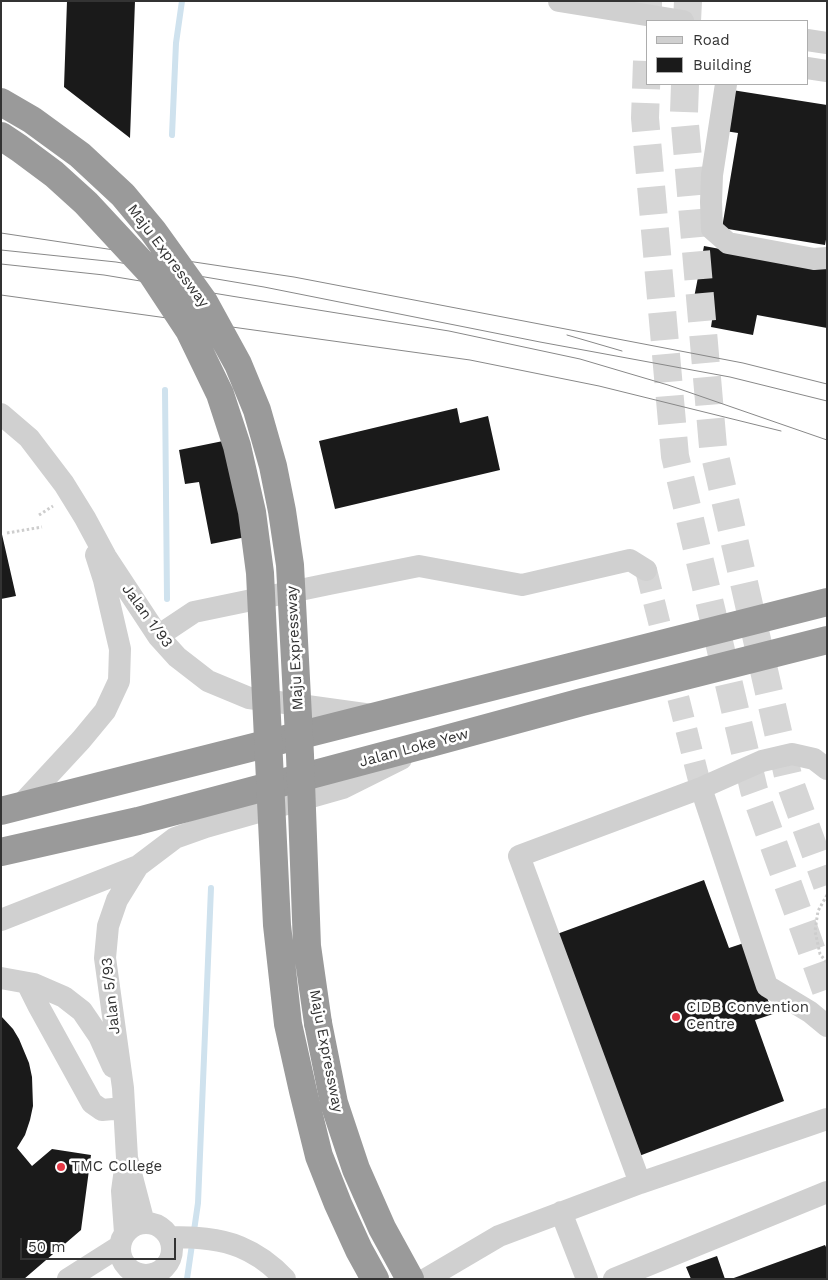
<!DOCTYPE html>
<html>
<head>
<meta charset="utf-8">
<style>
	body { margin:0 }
	#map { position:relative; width:828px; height:1280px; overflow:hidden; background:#fff; font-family:"Work Sans",sans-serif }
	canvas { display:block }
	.frame { position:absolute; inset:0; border:2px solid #333; pointer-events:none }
	.legend { position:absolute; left:646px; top:20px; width:162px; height:65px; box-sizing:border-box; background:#fff; border:1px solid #adadad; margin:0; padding:6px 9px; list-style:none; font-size:15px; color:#333 }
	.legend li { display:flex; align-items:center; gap:10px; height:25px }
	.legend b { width:25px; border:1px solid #adadad }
	.scale { position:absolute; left:20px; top:1238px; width:156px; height:22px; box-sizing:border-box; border:2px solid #333; border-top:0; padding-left:6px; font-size:15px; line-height:18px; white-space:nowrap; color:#333; -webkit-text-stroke:4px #fff; paint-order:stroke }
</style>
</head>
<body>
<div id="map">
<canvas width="828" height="1280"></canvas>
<div class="frame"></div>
<ul class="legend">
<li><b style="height:6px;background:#d0d0d0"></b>Road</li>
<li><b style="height:14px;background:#1a1a1a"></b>Building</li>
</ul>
<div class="scale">50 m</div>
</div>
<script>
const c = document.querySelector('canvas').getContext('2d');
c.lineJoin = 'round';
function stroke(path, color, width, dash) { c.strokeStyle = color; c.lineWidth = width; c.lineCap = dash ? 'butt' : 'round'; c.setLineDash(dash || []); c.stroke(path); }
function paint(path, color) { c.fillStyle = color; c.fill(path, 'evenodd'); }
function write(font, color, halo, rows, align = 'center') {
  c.font = font + ' "Work Sans",sans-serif'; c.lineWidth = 5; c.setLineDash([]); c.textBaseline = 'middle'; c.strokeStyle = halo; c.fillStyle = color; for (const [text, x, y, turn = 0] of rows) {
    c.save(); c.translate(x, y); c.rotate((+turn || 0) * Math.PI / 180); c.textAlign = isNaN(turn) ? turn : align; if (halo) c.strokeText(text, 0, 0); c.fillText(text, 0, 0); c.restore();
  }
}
const stream = new Path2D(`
	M172 135 176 43 182 1
	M165 390 167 599
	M187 1279 198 1203 211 888`);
const building = new Path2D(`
	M67 1H135L130 138 64 87Z
	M732 90 827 105V234L825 245 722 228 738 133 725 131Z
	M704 246 827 269V328L757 315 753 335 711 327 714 307 693 303Z
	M457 408 460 423 488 416 500 470 335 509 319 441Z
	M228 440 246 537 211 544 199 482 185 484 179 450Z
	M1 530 16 596 1 599Z
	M704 880 729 948 747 942 773 1014 755 1020 784 1101 639 1156 557 934Z
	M1 1016 13 1029 19 1039 29 1063 32 1077 33 1106 30 1120 25 1135 17 1148 32 1166 52 1149 91 1155 81 1230 24 1279H1Z
	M825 1245 827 1249V1279H731Z
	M717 1256 725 1279H691L686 1267Z`);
const minorTunnel = new Path2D(`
	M646 570 701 788`);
const highwayTunnel = new Path2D(`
	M648 21V1
	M687 21 688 1
	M647 61 645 118 675 456 754 790 827 993
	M685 84 684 113 713 447 789 780 827 885`);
const path = new Path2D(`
	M39 515 53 506
	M7 533 42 527
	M827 895 818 911 815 931 820 954 827 963`);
const minor = new Path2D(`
	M559 1 683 21
	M807 40 827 43
	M807 68 827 71
	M726 84 712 175 711 202 712 229 728 243 814 259 827 258
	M1 414 29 438 64 484 85 518 106 557 158 636 177 657 208 681 249 698 372 715
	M158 636 194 612 329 584 419 566 522 585 630 560 646 570
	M701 788 767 986 810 1012 827 1026
	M18 808 81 740 105 711 119 681 120 649 104 580 96 555
	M1 920 138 866
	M1 978 34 984 64 997 82 1011 99 1036 113 1067
	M27 983 39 1007 92 1103 102 1110 124 1108
	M640 1183 519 856 701 788 762 761 792 754 814 759 827 769
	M561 1212 587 1279
	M120 1249a26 26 0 1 1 52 0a26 26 0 1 1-52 0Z
	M144 1223 127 1158 123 1088 105 958 108 926 117 900 138 866 175 838 206 827 343 788 401 759
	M125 1233 122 1191 125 1169
	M170 1237C193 1237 219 1238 240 1247 257 1254 273 1266 285 1279
	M68 1279 120 1246
	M426 1279 499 1236 640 1183 827 1119
	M614 1279 827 1192`);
const highway = new Path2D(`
	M1 811 827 602
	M1 852 138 821 431 743 582 702 827 640
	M318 1023 334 1103 356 1169 382 1228 410 1279`);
const tram = new Path2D(`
	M1 233 294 277 743 363 827 384
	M1 250 116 262 264 287 540 342 730 377 827 401
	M1 264 104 275 231 296 449 331 580 359 668 385 827 440
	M1 295 470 360 599 386 781 431
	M567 335 622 351`);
const highwayBridge = new Path2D(`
	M1 102 32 120 80 155 123 195 153 231 204 302 238 364 257 410 273 466 282 511 290 565 300 755 307 946 318 1023
	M1 136 19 148 54 174 86 203 152 274 189 330 220 394 237 446 252 512 260 573 277 925 288 1024 303 1091 319 1156 338 1204 359 1250 375 1279`);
const markers = [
	[676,1017,5,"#e63946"],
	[61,1167,5,"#e63946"]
];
const streetNames = [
	["Maju Expressway",168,256,53],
	["Jalan 1/93",147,616,54],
	["Maju Expressway",295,648,-93],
	["Jalan Loke Yew",414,748,-15],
	["Jalan 5/93",111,996,-96],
	["Maju Expressway",326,1051,79]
];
const poiNames = [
	["CIDB Convention",686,1008],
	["Centre",686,1025],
	["TMC College",71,1167]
];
stroke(stream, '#cfe2ee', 6);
paint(building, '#1a1a1a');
stroke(minorTunnel, '#d6d6d6', 22, [22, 11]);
stroke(highwayTunnel, '#d6d6d6', 28, [28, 14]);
stroke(path, '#cdcdcd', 3, [2.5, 2.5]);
stroke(minor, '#d0d0d0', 22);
stroke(highway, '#9a9a9a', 28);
stroke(tram, '#888', 1);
stroke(highwayBridge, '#9a9a9a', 28);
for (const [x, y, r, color] of markers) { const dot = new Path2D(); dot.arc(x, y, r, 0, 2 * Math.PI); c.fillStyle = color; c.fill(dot); stroke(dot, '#fff', 2); }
write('15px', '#333', '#fff', streetNames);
write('15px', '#333', '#fff', poiNames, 'left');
</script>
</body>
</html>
